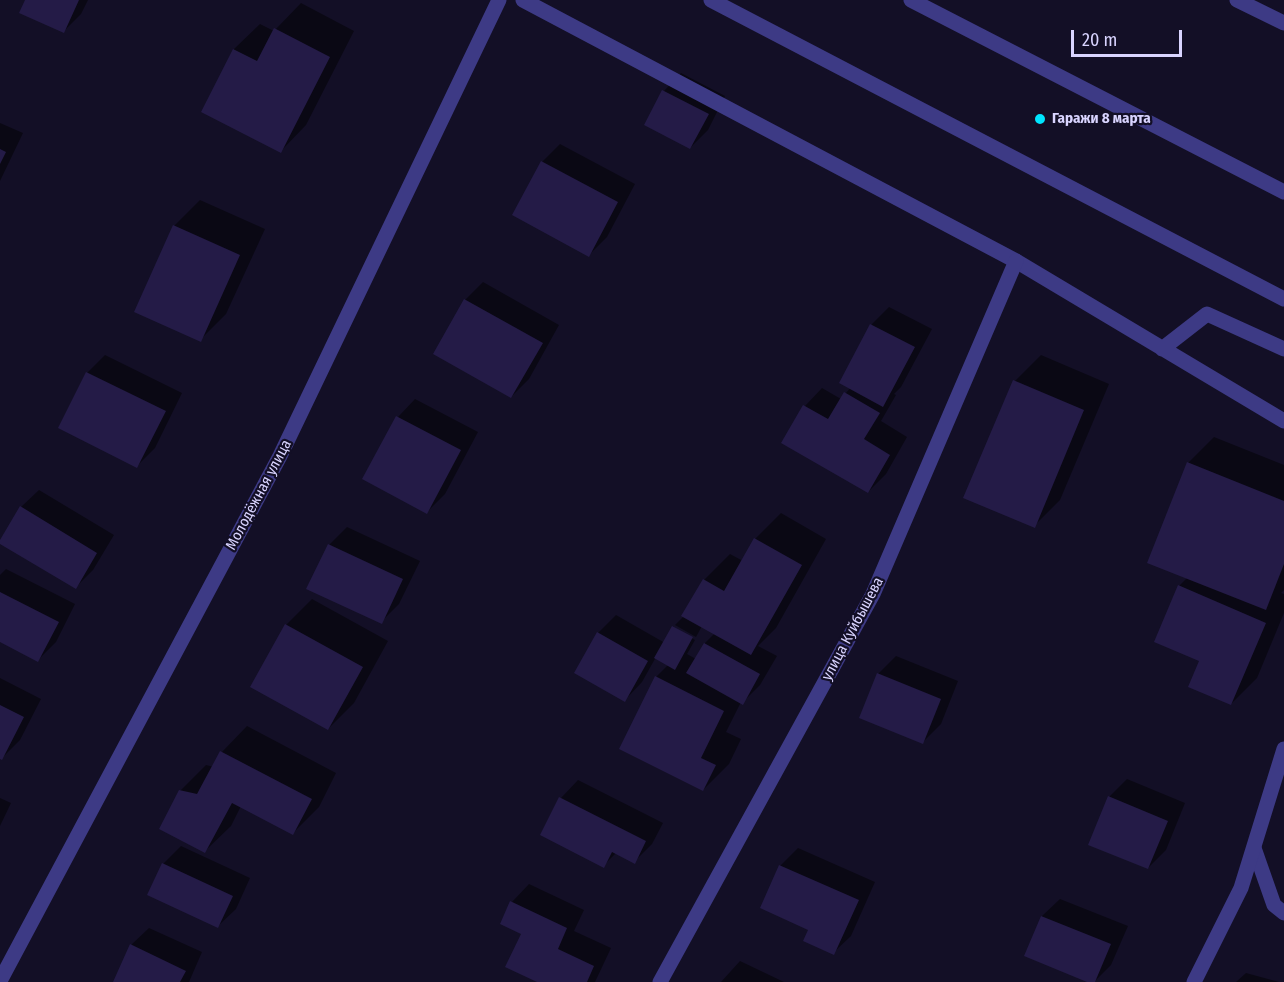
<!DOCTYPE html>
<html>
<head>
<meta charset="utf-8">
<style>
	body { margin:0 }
	#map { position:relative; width:1284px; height:982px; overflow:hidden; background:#130f26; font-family:"Fira Sans Condensed",sans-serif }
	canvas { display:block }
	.scale { position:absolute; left:1071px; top:30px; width:111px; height:27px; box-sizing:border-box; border:3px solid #d9d4ff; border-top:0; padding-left:8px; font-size:18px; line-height:21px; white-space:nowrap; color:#d9d4ff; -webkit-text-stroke:4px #130f26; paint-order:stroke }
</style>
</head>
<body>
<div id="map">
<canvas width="1284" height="982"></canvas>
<div class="scale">20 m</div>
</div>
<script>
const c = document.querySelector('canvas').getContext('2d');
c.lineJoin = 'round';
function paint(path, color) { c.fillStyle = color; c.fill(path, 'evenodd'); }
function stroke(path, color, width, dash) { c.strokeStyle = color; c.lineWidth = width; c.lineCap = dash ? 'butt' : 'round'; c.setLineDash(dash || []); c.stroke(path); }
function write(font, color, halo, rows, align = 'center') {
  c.font = font + ' "Fira Sans Condensed",sans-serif'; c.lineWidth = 4.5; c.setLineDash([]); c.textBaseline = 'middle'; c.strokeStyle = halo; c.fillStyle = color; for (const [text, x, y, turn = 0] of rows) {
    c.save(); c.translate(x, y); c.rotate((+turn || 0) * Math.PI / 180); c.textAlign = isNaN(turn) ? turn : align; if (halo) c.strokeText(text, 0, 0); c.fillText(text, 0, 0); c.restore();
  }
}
const shadow = new Path2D(`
	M27 0H88L81 14 63 32Z
	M301 3 354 31 306 125 281 151 203 111 234 49 260 24 274 31Z
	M681 73 725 96 708 130 690 148 664 91Z
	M0 123 23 133 0 181Z
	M560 144 635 184 607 237 589 255 542 162Z
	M200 200 265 229 226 314 200 340 174 226Z
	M483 282 559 325 529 379 511 397 465 300Z
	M889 307 932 329 901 387 894 394 896 395 881 421 907 437 886 474 868 492 805 406 822 388 841 399 851 387 841 382 872 324Z
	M105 355 182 393 155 448 137 466 87 373Z
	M1041 355 1109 384 1060 500 1034 526 965 497 1015 381Z
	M415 399 478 432 445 494 427 512 398 417Z
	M1214 437 1284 465V590L1281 593 1284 594V613L1257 678 1231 704 1201 660 1179 586 1188 577V463Z
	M39 490 114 535 93 570 76 587 21 507Z
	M781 513 826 539 776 628 758 646 777 656 760 685 742 703 741 702 726 732 741 739 729 764 703 790 656 677 669 664 656 657 642 682 625 700 598 633 616 615 665 643 674 626V628L695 640 687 654 696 659 705 643 715 633 702 626 696 637 675 625 684 616 704 580 730 554 743 561 755 539Z
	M347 527 420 561 399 604 381 622 308 588 329 545Z
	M6 569 75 604 56 642 38 660 0 641V575Z
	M312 599 388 641 354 703 328 729 252 687 286 625Z
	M896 656 958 681 941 724 923 742 878 674Z
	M0 678 41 699 20 740 2 758 0 757Z
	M247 726 336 773 319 807 293 833 241 806 231 826 205 851 180 791 206 765 214 767 222 752Z
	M1127 779 1185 803 1166 850 1148 868 1109 797Z
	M578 780 663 823 652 844 634 862 616 853 603 866 542 834 561 798Z
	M0 798 11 803 0 826Z
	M181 846 250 878 236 909 218 926 163 864Z
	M798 848 875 882 851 936 833 953 810 929 780 866Z
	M529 884 584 910 574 931 611 948 595 982H541L512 902Z
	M1060 899 1128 926 1111 965 1094 982 1026 955 1042 916Z
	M149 928 202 952 189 982H114L131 945Z
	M740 961 784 982H721Z
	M1246 973 1279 982H1236Z`);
const building = new Path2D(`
	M25 0H79L64 33 19 13Z
	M274 28 330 57 281 153 201 112 233 49 257 61Z
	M662 90 709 114 690 149 644 125Z
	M0 149 6 152 0 164Z
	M541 161 618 202 589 257 512 215Z
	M173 225 240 255 201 342 134 312Z
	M464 299 543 343 511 398 433 354Z
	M870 324 915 347 883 407 839 383Z
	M86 372 166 411 137 468 58 428Z
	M1013 380 1084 410 1035 528 963 498Z
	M844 392 880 413 864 439 890 455 868 493 781 443 803 405 828 419Z
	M396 416 461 450 427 514 362 479Z
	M1187 462 1284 501V564L1266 610 1147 563Z
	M20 506 97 553 76 589 0 544V540Z
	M754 538 802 565 751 655 681 616 703 579 724 591Z
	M328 544 403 579 382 624 306 589Z
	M1178 585 1266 623 1231 705 1188 687 1199 661 1154 642Z
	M0 592 59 622 38 662 0 642Z
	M285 624 363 667 328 730 250 687Z
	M672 626 693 637 675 670 654 658Z
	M597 632 648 661 625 702 574 673Z
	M704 643 760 674 743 705 686 673Z
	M877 673 941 699 923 744 859 718Z
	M655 676 724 711 701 758 716 765 703 791 619 749Z
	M0 705 24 717 2 760 0 759Z
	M220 751 312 799 293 835 232 803 205 853 159 829 179 790 197 794Z
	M1108 796 1168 821 1148 869 1088 845Z
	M559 797 646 841 635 864 612 852 604 868 540 835Z
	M162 863 233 896 218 928 147 895Z
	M779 865 859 900 834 955 803 941 808 930 760 908Z
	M510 901 567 928 558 949 594 966 587 982H537L505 967 521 934 500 924Z
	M1041 916 1111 944 1095 982H1087L1024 956Z
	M130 944 186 971 180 982H113Z`);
const service = new Path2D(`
	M523 0 1016 261 1284 421
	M711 0 1284 299
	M911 0 1284 192
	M1237 0 1284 23
	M1162 349 1207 314 1284 349
	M1254 848 1274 905 1284 913`);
const minor = new Path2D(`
	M0 981 280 456 499 0
	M660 982 873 594 1016 261
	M1194 982 1241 888 1284 749`);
const markers = [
	[1040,119,6,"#00e5ff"]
];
const poiNames = [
	["Гаражи 8 марта",1052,119]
];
const streetNames = [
	["Молодёжная улица",259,495,-62],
	["улица Куйбышева",853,629,-62]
];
paint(shadow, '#0007');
paint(building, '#241b47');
stroke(service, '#3d3a85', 15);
stroke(minor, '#3d3a85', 15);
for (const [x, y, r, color] of markers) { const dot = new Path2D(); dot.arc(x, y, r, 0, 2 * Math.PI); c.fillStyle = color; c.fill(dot); stroke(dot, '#130f26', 2); }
write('bold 15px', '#d9d4ff', '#130f26', poiNames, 'left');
write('15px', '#d9d4ff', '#130f26', streetNames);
</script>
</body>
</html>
